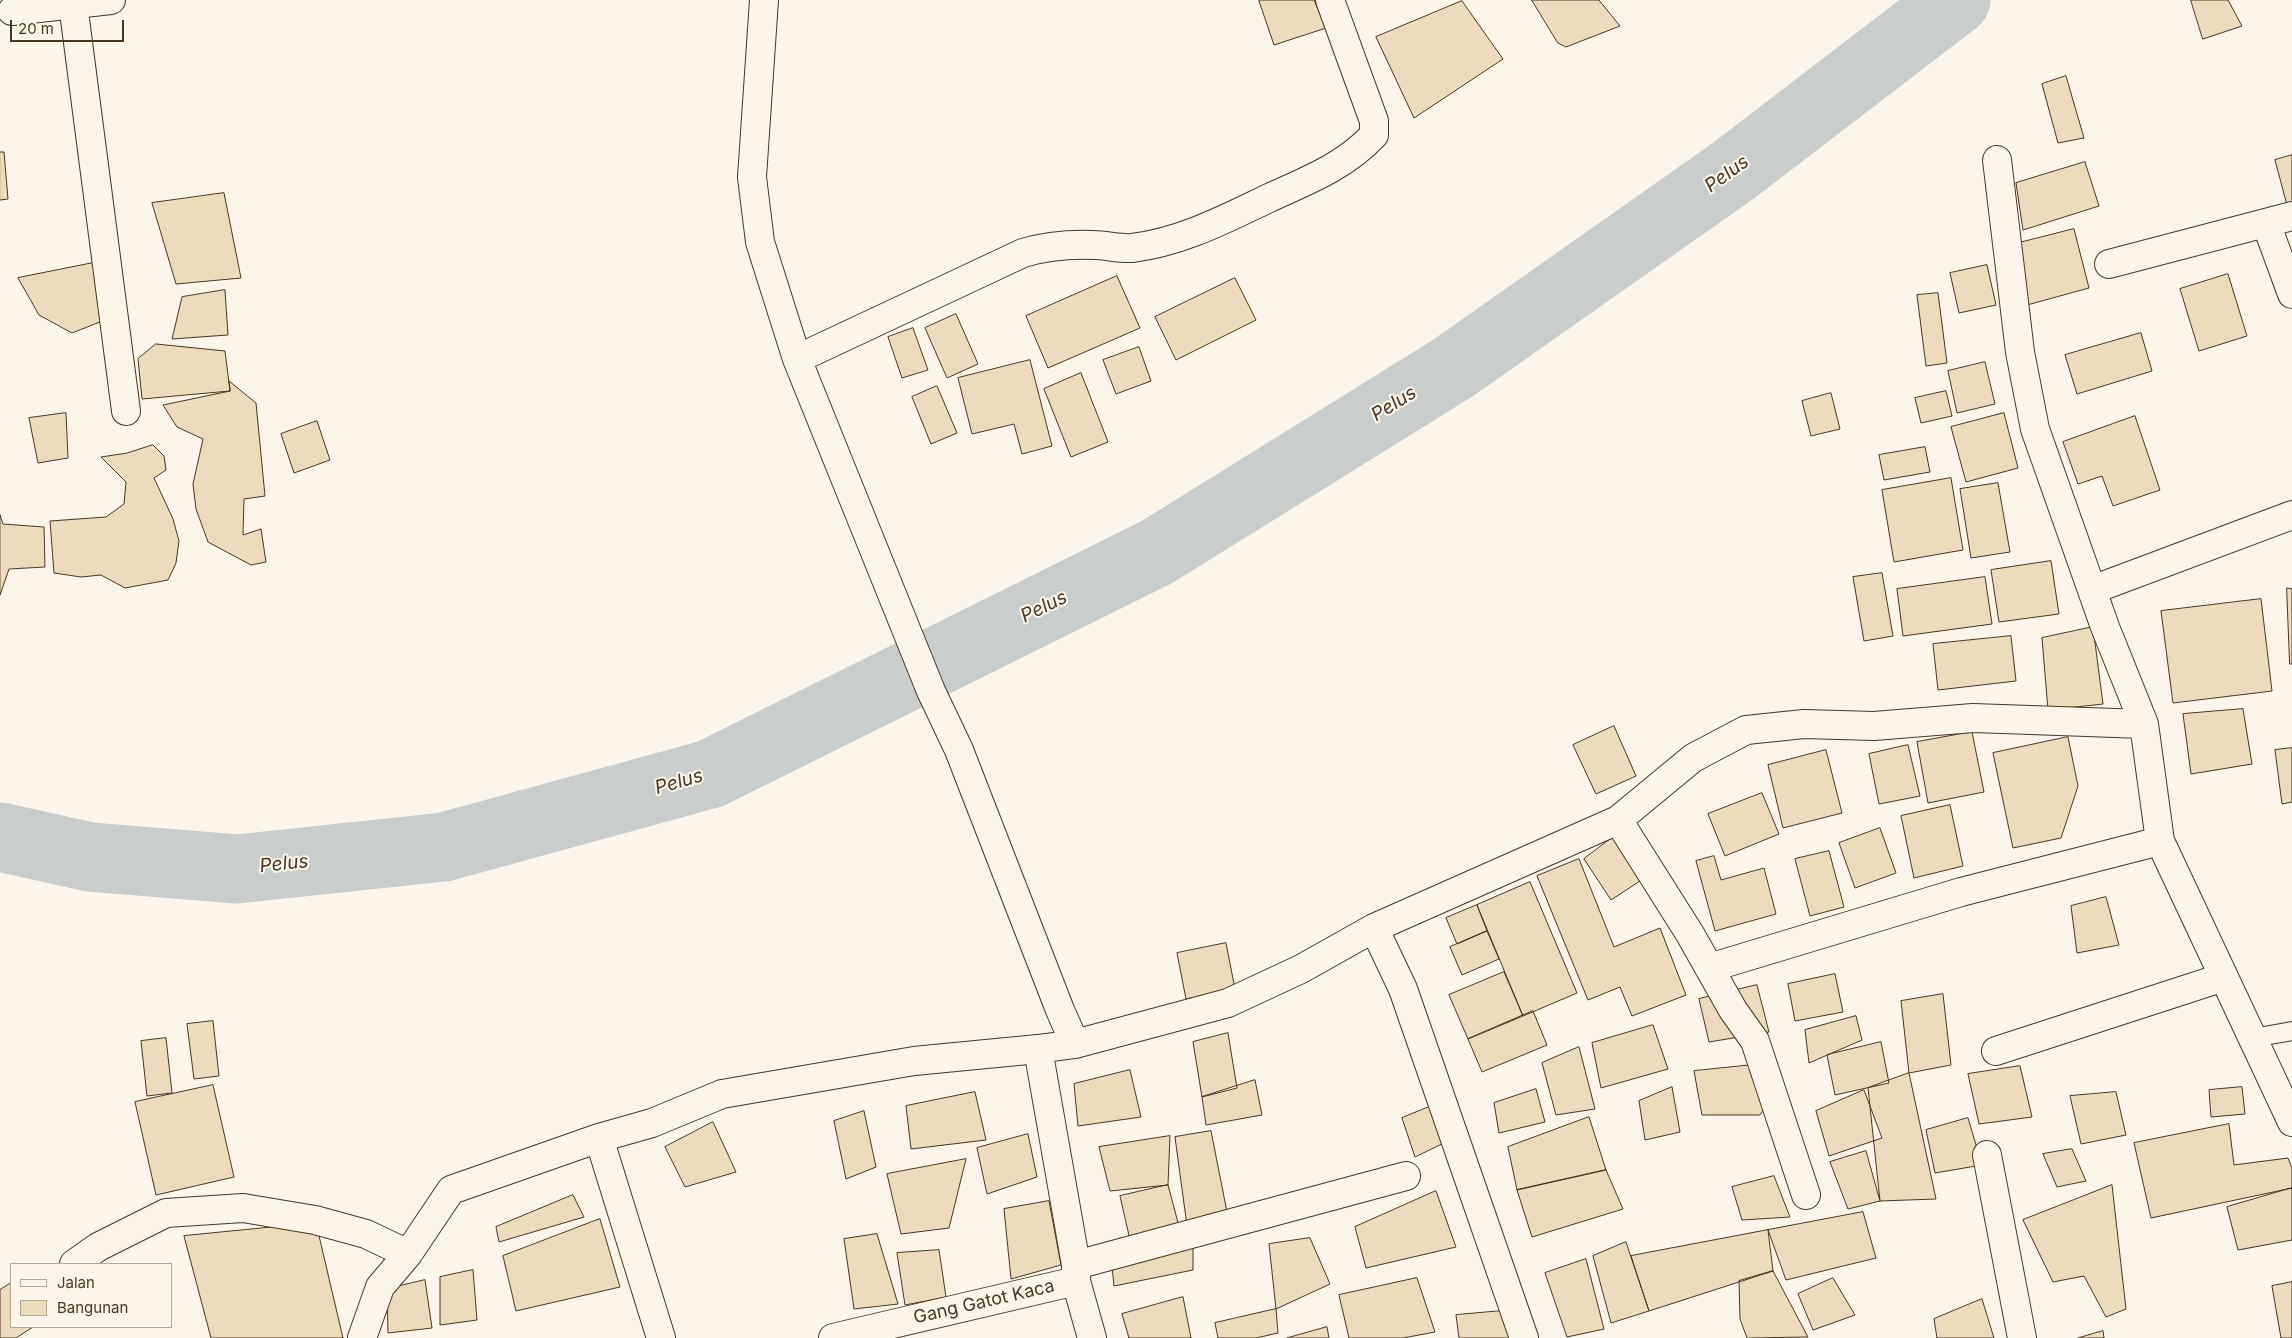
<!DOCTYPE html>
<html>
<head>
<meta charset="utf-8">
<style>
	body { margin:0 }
	#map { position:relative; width:2292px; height:1338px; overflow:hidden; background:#fbf6e9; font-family:Inter,sans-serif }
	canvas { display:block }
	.legend { position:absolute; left:10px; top:1263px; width:162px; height:65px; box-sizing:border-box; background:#fbf6e9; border:1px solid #b4a999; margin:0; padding:6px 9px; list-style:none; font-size:15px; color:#4a3520 }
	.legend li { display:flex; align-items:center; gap:10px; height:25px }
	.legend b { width:25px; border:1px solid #b4a999 }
	.scale { position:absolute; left:10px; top:20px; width:114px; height:22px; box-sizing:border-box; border:2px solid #4a3520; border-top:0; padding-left:6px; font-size:15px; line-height:18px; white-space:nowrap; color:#4a3520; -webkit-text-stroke:4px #fbf6e9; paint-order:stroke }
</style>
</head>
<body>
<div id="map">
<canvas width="2292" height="1338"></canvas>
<ul class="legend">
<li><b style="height:6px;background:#fbf6e9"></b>Jalan</li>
<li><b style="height:14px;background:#ecdcbc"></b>Bangunan</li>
</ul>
<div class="scale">20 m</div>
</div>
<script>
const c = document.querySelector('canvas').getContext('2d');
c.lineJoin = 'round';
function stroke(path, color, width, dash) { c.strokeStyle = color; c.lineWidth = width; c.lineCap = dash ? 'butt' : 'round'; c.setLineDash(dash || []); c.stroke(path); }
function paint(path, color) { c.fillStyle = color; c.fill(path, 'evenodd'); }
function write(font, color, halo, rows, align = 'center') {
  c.font = font + ' Inter,sans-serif'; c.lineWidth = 4; c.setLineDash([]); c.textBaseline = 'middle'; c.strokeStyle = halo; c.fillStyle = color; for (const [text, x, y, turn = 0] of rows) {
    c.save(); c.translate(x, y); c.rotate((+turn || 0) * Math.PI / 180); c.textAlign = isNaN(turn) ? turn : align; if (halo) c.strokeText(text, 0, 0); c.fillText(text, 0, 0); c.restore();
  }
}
const river = new Path2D(`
	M0 837 90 857 237 869 444 847 710 774 1157 552 1453 368 1733 171 1956 0`);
const building = new Path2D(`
	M1261 0H1314L1326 28 1274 45 1259 1Z
	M1532 0H1599L1620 26 1566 47 1558 43Z
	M2191 0H2228L2242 26 2203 39Z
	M1462 1 1503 59 1414 118 1376 37Z
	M2066 76 2084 138 2058 143 2042 84Z
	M0 152H4L8 199 0 200Z
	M2292 155V208L2288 209 2275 160Z
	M2085 162 2099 206 2023 230 2016 183Z
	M224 193 241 278 176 284 152 203Z
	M2074 229 2089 288 2027 305 2011 245Z
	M98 262 105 320 72 333 39 315 18 278Z
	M1987 265 1996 305 1959 313 1950 273Z
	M2228 274 2247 336 2199 351 2180 289Z
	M1117 276 1140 328 1048 368 1026 316Z
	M1235 278 1256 320 1176 360 1155 317Z
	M225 290 228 335 172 339 182 297Z
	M1938 293 1947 363 1926 366 1917 295Z
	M956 314 978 364 947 378 925 328Z
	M913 328 928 370 902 378 888 337Z
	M2141 333 2152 371 2077 394 2065 355Z
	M156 344 225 351 230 391 142 399 138 359Z
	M1139 347 1151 381 1116 394 1103 360Z
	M1030 360 1052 446 1022 454 1014 424 972 434 958 378Z
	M1985 362 1995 404 1957 413 1948 371Z
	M1081 373 1108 442 1071 457 1044 389Z
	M229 381 256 403 265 496 244 499 243 535 261 529 266 562 251 565 208 542 196 509 193 484 203 439 177 427 163 405 230 391Z
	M937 386 957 433 931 444 912 397Z
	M1946 391 1952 416 1921 423 1915 398Z
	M1831 393 1840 429 1811 436 1802 401Z
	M66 413 68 458 38 463 29 418Z
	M2004 413 2018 468 1966 482 1951 427Z
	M2135 416 2160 490 2113 506 2102 476 2078 484 2063 442Z
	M317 421 330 460 294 473 281 434Z
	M153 445 164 456 166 470 154 478 173 519 179 541 176 563 168 580 125 588 101 575 81 577 54 573 50 521 106 517 124 504 126 482 101 457 127 453Z
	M1925 447 1930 472 1884 480 1879 455Z
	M1951 478 1963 550 1894 562 1882 490Z
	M1998 483 2010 552 1971 558 1960 489Z
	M0 515 3 524 44 527 45 567 9 569 0 595Z
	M2051 561 2059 614 1999 622 1991 570Z
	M1882 573 1893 636 1864 641 1853 577Z
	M1985 577 1992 624 1903 636 1897 589Z
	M2287 588 2292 589V664H2290Z
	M2261 599 2272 691 2173 703 2161 611Z
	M2093 627 2103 704 2048 710 2042 638Z
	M2011 636 2016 681 1938 690 1933 644Z
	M2243 709 2252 764 2191 774 2183 714Z
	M1614 726 1636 776 1596 794 1573 745Z
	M1972 732 1984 792 1928 803 1917 742Z
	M2068 737 2078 786 2061 838 2013 848 1993 753Z
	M1908 745 1920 796 1879 804 1869 754Z
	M2292 748V802L2282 804 2275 750Z
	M1826 750 1842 813 1783 828 1768 765Z
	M1762 793 1779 834 1725 856 1708 814Z
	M1950 805 1963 866 1914 878 1901 816Z
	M1880 828 1896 873 1855 888 1839 843Z
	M1617 834 1646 877 1611 900 1584 859Z
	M1829 851 1844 907 1810 916 1795 859Z
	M1714 856 1721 880 1764 868 1776 914 1715 931 1696 861Z
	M1579 859 1614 947 1660 928 1686 995 1632 1016 1620 987 1588 1000 1537 876Z
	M1530 882 1577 993 1523 1016 1477 905Z
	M2106 897 2119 945 2077 953 2071 906Z
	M1477 905 1487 931 1457 944 1446 918Z
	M1487 931 1499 959 1462 975 1450 947Z
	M1226 943 1235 989 1186 999 1177 953Z
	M1504 972 1523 1016 1468 1039 1449 995Z
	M1835 974 1843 1012 1795 1021 1788 984Z
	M1757 985 1769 1032 1709 1042 1699 999Z
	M1943 994 1951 1065 1909 1073 1901 1001Z
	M1533 1011 1547 1045 1482 1072 1468 1039Z
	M1856 1016 1862 1040 1809 1063 1805 1030Z
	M213 1021 219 1076 194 1079 187 1024Z
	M1653 1025 1668 1069 1601 1088 1592 1043Z
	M1228 1033 1237 1088 1202 1097 1193 1042Z
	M166 1038 172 1093 147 1096 141 1041Z
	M1881 1042 1889 1083 1835 1095 1827 1055Z
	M1579 1047 1595 1109 1556 1115 1542 1063Z
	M1753 1065 1764 1109 1760 1115H1702L1694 1071Z
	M2020 1066 2032 1117 1979 1124 1968 1074Z
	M1130 1070 1141 1117 1078 1126 1074 1084Z
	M1909 1073 1936 1199 1880 1201 1868 1088Z
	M1255 1080 1262 1115 1206 1125 1202 1097Z
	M213 1085 234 1177 156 1195 135 1102Z
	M1672 1087 1680 1132 1645 1140 1639 1101Z
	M2242 1087 2245 1114 2211 1117 2209 1090Z
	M1536 1089 1545 1122 1499 1133 1494 1103Z
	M1864 1090 1882 1138 1829 1156 1816 1111Z
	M975 1092 986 1140 911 1149 906 1106Z
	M2116 1092 2126 1135 2081 1144 2070 1096Z
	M1434 1105 1448 1141 1415 1157 1402 1118Z
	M864 1111 876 1167 846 1179 834 1121Z
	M1589 1117 1606 1170 1517 1190 1508 1147Z
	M1968 1118 1982 1165 1935 1173 1926 1130Z
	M713 1122 736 1172 685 1187 665 1147Z
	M2229 1124 2234 1165 2288 1158 2292 1168V1188L2151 1218 2134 1143Z
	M1211 1131 1228 1217 1187 1226 1175 1137Z
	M1028 1134 1037 1177 987 1194 977 1148Z
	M1170 1136 1168 1185 1110 1191 1099 1147Z
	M2072 1149 2086 1181 2057 1187 2043 1154Z
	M1866 1151 1880 1201 1848 1209 1830 1162Z
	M966 1159 949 1228 901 1234 887 1174Z
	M1606 1170 1623 1209 1532 1237 1517 1190Z
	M1774 1176 1790 1217 1742 1220 1732 1187Z
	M1168 1185 1180 1230 1130 1240 1120 1196Z
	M2112 1185 2126 1309 2106 1317 2084 1276 2053 1282 2023 1220Z
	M2292 1188V1240L2238 1250 2227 1207Z
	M1436 1191 1456 1247 1366 1268 1355 1227Z
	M573 1195 584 1217 499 1242 496 1227Z
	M1049 1201 1061 1265 1011 1279 1004 1209Z
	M1863 1212 1876 1258 1786 1280 1768 1230Z
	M600 1219 620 1287 516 1311 503 1256Z
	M316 1223 343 1338H211L184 1236Z
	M1768 1230 1773 1271 1649 1311 1631 1256Z
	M877 1234 898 1304 854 1309 844 1239Z
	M1310 1238 1330 1284 1276 1309 1269 1244Z
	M1626 1242 1649 1311 1611 1323 1593 1256Z
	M1193 1248V1270L1114 1286 1112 1266Z
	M939 1250 946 1297 905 1305 897 1253Z
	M1586 1259 1604 1329 1567 1337 1545 1273Z
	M473 1270 477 1320 440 1325V1277Z
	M1773 1271 1808 1337 1747 1338 1740 1319 1739 1281Z
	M1417 1278 1435 1332 1403 1338H1349L1339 1295Z
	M1833 1278 1855 1315 1813 1330 1798 1294Z
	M425 1280 432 1328 388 1333 387 1289Z
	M2292 1282V1338H2281L2272 1286Z
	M11 1283V1327H33L16 1338H0V1290Z
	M1183 1297 1191 1338H1129L1122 1314Z
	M1982 1299 1994 1338H1937L1934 1319Z
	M1276 1309 1278 1333 1256 1338H1218L1215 1323Z
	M1502 1311 1510 1338H1459L1456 1315Z
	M1327 1327 1329 1338H1287Z
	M2103 1331 2104 1338H2078Z`);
const service = new Path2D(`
	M2253 1038 2292 1031`);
const minor = new Path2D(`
	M764 0 752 177 760 242 797 359 931 691 959 750 1060 1010 1075 1044
	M73 4 126 411
	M12 11 111 0
	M1997 160 2020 352 2035 429 2105 627 2144 724 2160 841 2292 1122
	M2266 223 2292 294
	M2109 264 2292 216
	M797 359 1023 253C1046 246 1069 244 1094 245 1106 245 1120 249 1132 248 1181 242 1223 220 1267 199 1306 181 1344 167 1374 135V121L1330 0
	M2092 590 2292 515
	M1618 820 1690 934 1733 1010 1755 1041 1806 1195
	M1374 928 1403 989 1524 1338
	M1709 968 1961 892 2160 841
	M1038 1049 1076 1265V1281L1092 1338
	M1996 1051 2224 977
	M599 1138 661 1338
	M1987 1155 2022 1338
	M74 1264 98 1247 166 1213 243 1208 315 1220 366 1234 408 1254
	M1076 1265 1406 1176
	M362 1338 380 1287 408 1254 451 1190 599 1138 652 1123 722 1094 914 1061 1038 1049 1075 1044 1228 1003 1301 969 1374 928 1618 820 1693 758 1746 730 1804 724 1874 726 1973 718 2144 724
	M833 1338 1076 1281`);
const streetNames = [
	["Gang Gatot Kaca",984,1302,-13]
];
const waterNames = [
	["Pelus",1727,174,-36],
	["Pelus",1394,404,-32],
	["Pelus",1044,607,-26],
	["Pelus",679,782,-16],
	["Pelus",284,864,-6]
];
stroke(river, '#c9cecd', 69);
paint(building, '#ecdcbc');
stroke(building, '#4a3520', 1);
stroke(service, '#4a3520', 20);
stroke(minor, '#4a3520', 30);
stroke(service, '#fbf6e9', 18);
stroke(minor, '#fbf6e9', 28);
write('18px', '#4a3520', '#fbf6e9', streetNames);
write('italic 19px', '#4a3520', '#fbf6e9', waterNames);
</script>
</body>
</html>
